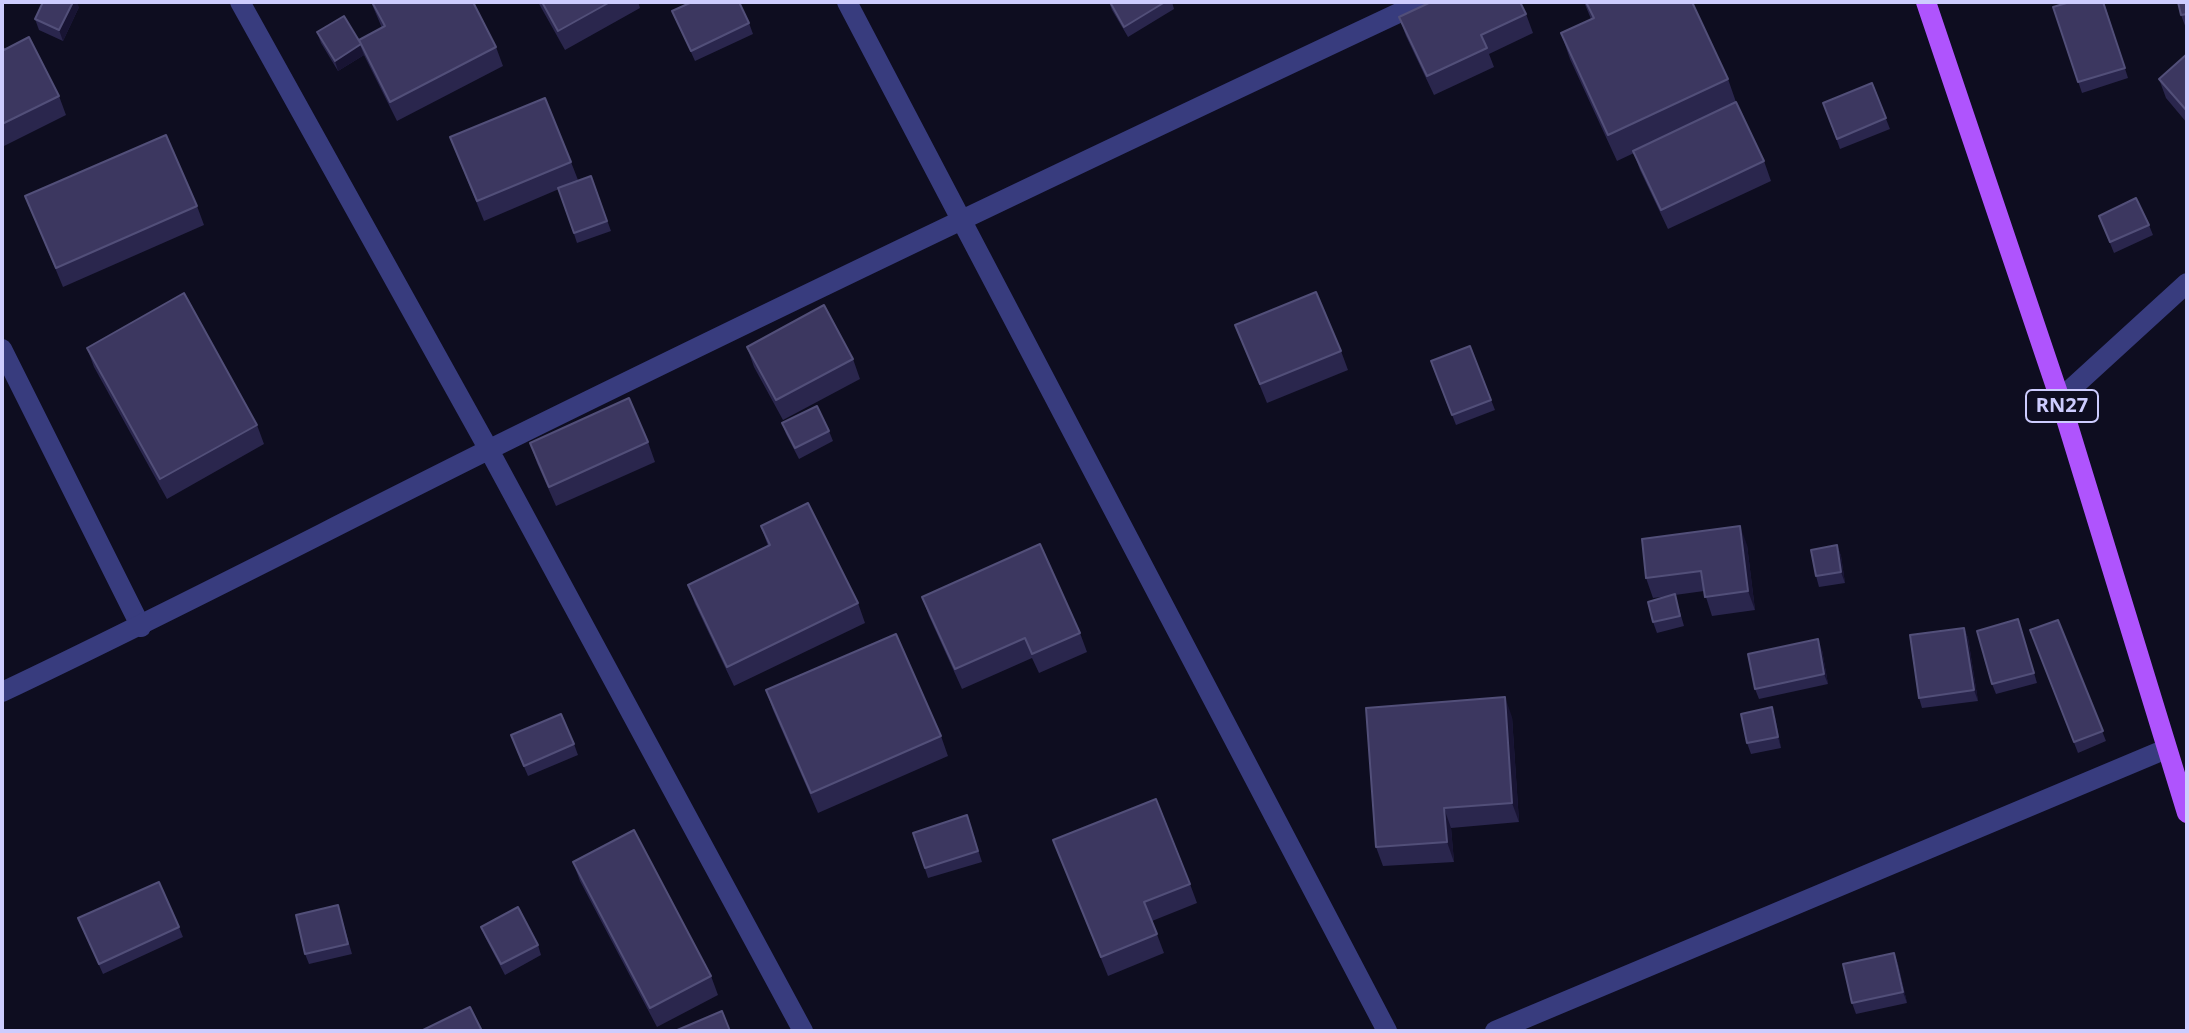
<!DOCTYPE html>
<html>
<head>
<meta charset="utf-8">
<style>
	body { margin:0 }
	#map { position:relative; width:2189px; height:1033px; overflow:hidden; background:#0e0d20; font-family:"Noto Sans",sans-serif }
	canvas { display:block }
	.frame { position:absolute; inset:0; border:4px solid #cdccfe; pointer-events:none }
</style>
</head>
<body>
<div id="map">
<canvas width="2189" height="1033"></canvas>
<div class="frame"></div>
</div>
<script>
const c = document.querySelector('canvas').getContext('2d');
c.lineJoin = 'round';
function stroke(path, color, width, dash) { c.strokeStyle = color; c.lineWidth = width; c.lineCap = dash ? 'butt' : 'round'; c.setLineDash(dash || []); c.stroke(path); }
function paint(path, color) { c.fillStyle = color; c.fill(path, 'evenodd'); }
function write(font, color, halo, rows, align = 'center') {
  c.font = font + ' "Noto Sans",sans-serif'; c.lineWidth = 8; c.setLineDash([]); c.textBaseline = 'middle'; c.strokeStyle = halo; c.fillStyle = color; for (const [text, x, y, turn = 0] of rows) {
    c.save(); c.translate(x, y); c.rotate((+turn || 0) * Math.PI / 180); c.textAlign = isNaN(turn) ? turn : align; if (halo) c.strokeText(text, 0, 0); c.fillText(text, 0, 0); c.restore();
  }
}
const service = new Path2D(`
	M2 349 141 627`);
const minor = new Path2D(`
	M240 2 489 450 803 1031
	M847 2 1387 1031
	M2060 399 2187 283
	M2 692C167 614 329 529 492 448 800 296 1111 148 1422 2
	M1495 1031 2166 749`);
const primary = new Path2D(`
	M1926 2 2060 399 2187 813`);
const wall = new Path2D(`
	M371 2 496 47 503 66 397 121 364 55 338 71 321 43 317 32 359 40 382 28Z
	M538 2H638L640 8 565 50Z
	M1109 2H1172L1174 9 1128 37 1112 10Z
	M1584 2H1692L1728 79 1736 102 1764 161 1771 181 1668 229 1640 170 1634 153 1617 161 1570 59 1561 33 1591 19Z
	M2104 2 2128 78 2082 93 2053 7Z
	M2187 2V31L2181 15Z
	M79 7 63 41 39 30 35 19Z
	M672 11 749 23 753 34 695 61Z
	M1526 14 1533 33 1489 54 1494 67 1434 95 1406 36 1399 17Z
	M2 45 4 50 59 96 66 115 2 147Z
	M2187 54V123L2166 98 2159 79Z
	M1872 83 1890 129 1840 149 1823 103Z
	M450 137 571 162 578 180 591 176 611 231 577 243 559 189 484 221Z
	M25 196 197 206 204 225 63 287Z
	M2099 216 2149 225 2153 235 2114 253Z
	M1235 325 1341 351 1348 370 1267 403Z
	M1470 346 1495 410 1456 425 1431 361Z
	M747 347 853 359 860 379 783 420 754 367Z
	M87 348 257 425 264 444 167 499 94 367Z
	M782 423 829 431 833 441 799 459 786 434Z
	M648 442 655 462 556 506 537 463 530 443Z
	M761 526 858 603 865 623 734 686 695 604 688 585 768 546Z
	M1747 545 1755 610 1712 616 1704 591 1675 595 1684 626 1657 633 1653 622 1669 596 1653 598 1646 578Z
	M1837 545 1841 556 1845 583 1819 587 1816 576Z
	M922 597 1080 633 1087 652 1039 673 1032 658 962 689 929 616Z
	M2018 619 2037 683 1996 694 1992 684Z
	M2058 620 2106 741 2078 753 2030 630Z
	M1964 628 1968 638 1978 701 1922 708 1919 698Z
	M1822 650 1828 684 1759 699 1755 689Z
	M766 690 941 736 948 756 818 813 773 710Z
	M1512 717 1519 822 1451 828 1454 862 1383 866 1376 847Z
	M1775 717 1781 748 1751 754 1747 743Z
	M574 744 578 755 528 776 515 746Z
	M967 815 982 862 928 878 913 833Z
	M1053 840 1190 884 1197 903 1152 921 1164 953 1108 976Z
	M573 862 711 976 718 995 657 1027 580 881Z
	M338 905 352 954 309 964 305 954Z
	M78 918 179 927 183 937 103 974Z
	M481 927 538 945 541 955 505 975 485 937Z
	M1894 953 1898 964 1907 1003 1856 1014 1852 1003Z`);
const shadedWall = new Path2D(`
	M73 2H77L79 7 63 41 59 30Z
	M360 45 364 55 338 71 335 61Z
	M1740 526 1747 545 1755 610 1748 591Z
	M1837 545 1841 556 1845 583 1841 572Z
	M1964 628 1968 638 1978 701 1974 690Z
	M1818 639 1822 650 1828 684 1824 674Z
	M1505 697 1512 717 1519 822 1512 803Z
	M1772 707 1775 717 1781 748 1778 737Z
	M1444 808 1451 828 1454 862 1447 842Z
	M1894 953 1898 964 1907 1003 1903 992Z`);
const building = new Path2D(`
	M43 2H73L59 30 35 19Z
	M372 2H473L496 47 390 102 359 40 385 26Z
	M542 2H610L558 31Z
	M692 2H739L749 23 691 51 672 11Z
	M1110 2H1165L1124 27Z
	M1431 2H1520L1526 14 1481 35 1487 48 1427 76 1399 17Z
	M1586 2H1692L1728 79 1608 135 1561 33 1594 18Z
	M2070 2H2103L2125 68 2078 82 2053 7Z
	M2178 2H2187V14L2181 15Z
	M344 16 361 44 335 61 317 32Z
	M29 37 59 96 2 124V45L4 50Z
	M2187 54V111L2159 79Z
	M1872 83 1886 118 1837 139 1823 103Z
	M545 98 571 162 477 201 450 137Z
	M1736 102 1764 161 1661 210 1633 151Z
	M166 135 197 206 56 268 25 196Z
	M591 176 607 221 574 233 558 188Z
	M2136 198 2149 225 2110 242 2099 216Z
	M1316 292 1341 351 1260 384 1235 325Z
	M184 293 257 425 160 479 87 348Z
	M824 305 853 359 776 400 747 347Z
	M1470 346 1491 400 1452 415 1431 361Z
	M629 398 648 442 549 487 530 443Z
	M817 406 829 431 795 448 782 423Z
	M808 503 858 603 727 667 688 585 770 545 761 526Z
	M1740 526 1748 591 1705 597 1701 571 1646 578 1642 539Z
	M1040 544 1080 633 1032 654 1025 638 955 669 922 597Z
	M1837 545 1841 572 1816 576 1811 550Z
	M1675 594 1680 616 1653 622 1648 602Z
	M2018 619 2034 673 1992 684 1977 631Z
	M2058 620 2103 731 2074 742 2030 630Z
	M1964 628 1974 690 1919 698 1910 635Z
	M896 634 941 736 811 793 766 690Z
	M1818 639 1824 674 1755 689 1748 654Z
	M1505 697 1512 803 1444 808 1447 842 1376 847 1366 708Z
	M1772 707 1778 737 1747 743 1741 714Z
	M561 714 574 744 524 766 511 735Z
	M1156 799 1190 884 1144 902 1157 934 1101 957 1053 840Z
	M967 815 978 851 925 868 913 833Z
	M634 830 711 976 650 1008 573 862Z
	M159 882 179 927 99 964 78 918Z
	M338 905 348 944 305 954 296 915Z
	M518 907 538 945 501 964 481 927Z
	M1894 953 1903 992 1852 1003 1843 964Z
	M470 1007 482 1031H421Z
	M722 1011 730 1031H675Z`);
const shields = [
	[2062,406,72]
];
const shieldNames = [
	["RN27",2062,406]
];
stroke(service, '#383c7e', 20);
stroke(minor, '#383c7e', 20);
stroke(primary, '#af54fd', 20);
paint(wall, '#2a264d');
paint(shadedWall, '#181433');
paint(building, '#3c3760');
stroke(building, '#524f79', 2);
for (const [x, y, w] of shields) { const box = new Path2D(); box.roundRect(x - w / 2, y - 16, w, 32, 6); c.fillStyle = '#0e0d20'; c.fill(box); stroke(box, '#cdccfe', 2); }
write('bold 20px', '#cdccfe', null, shieldNames);
</script>
</body>
</html>
